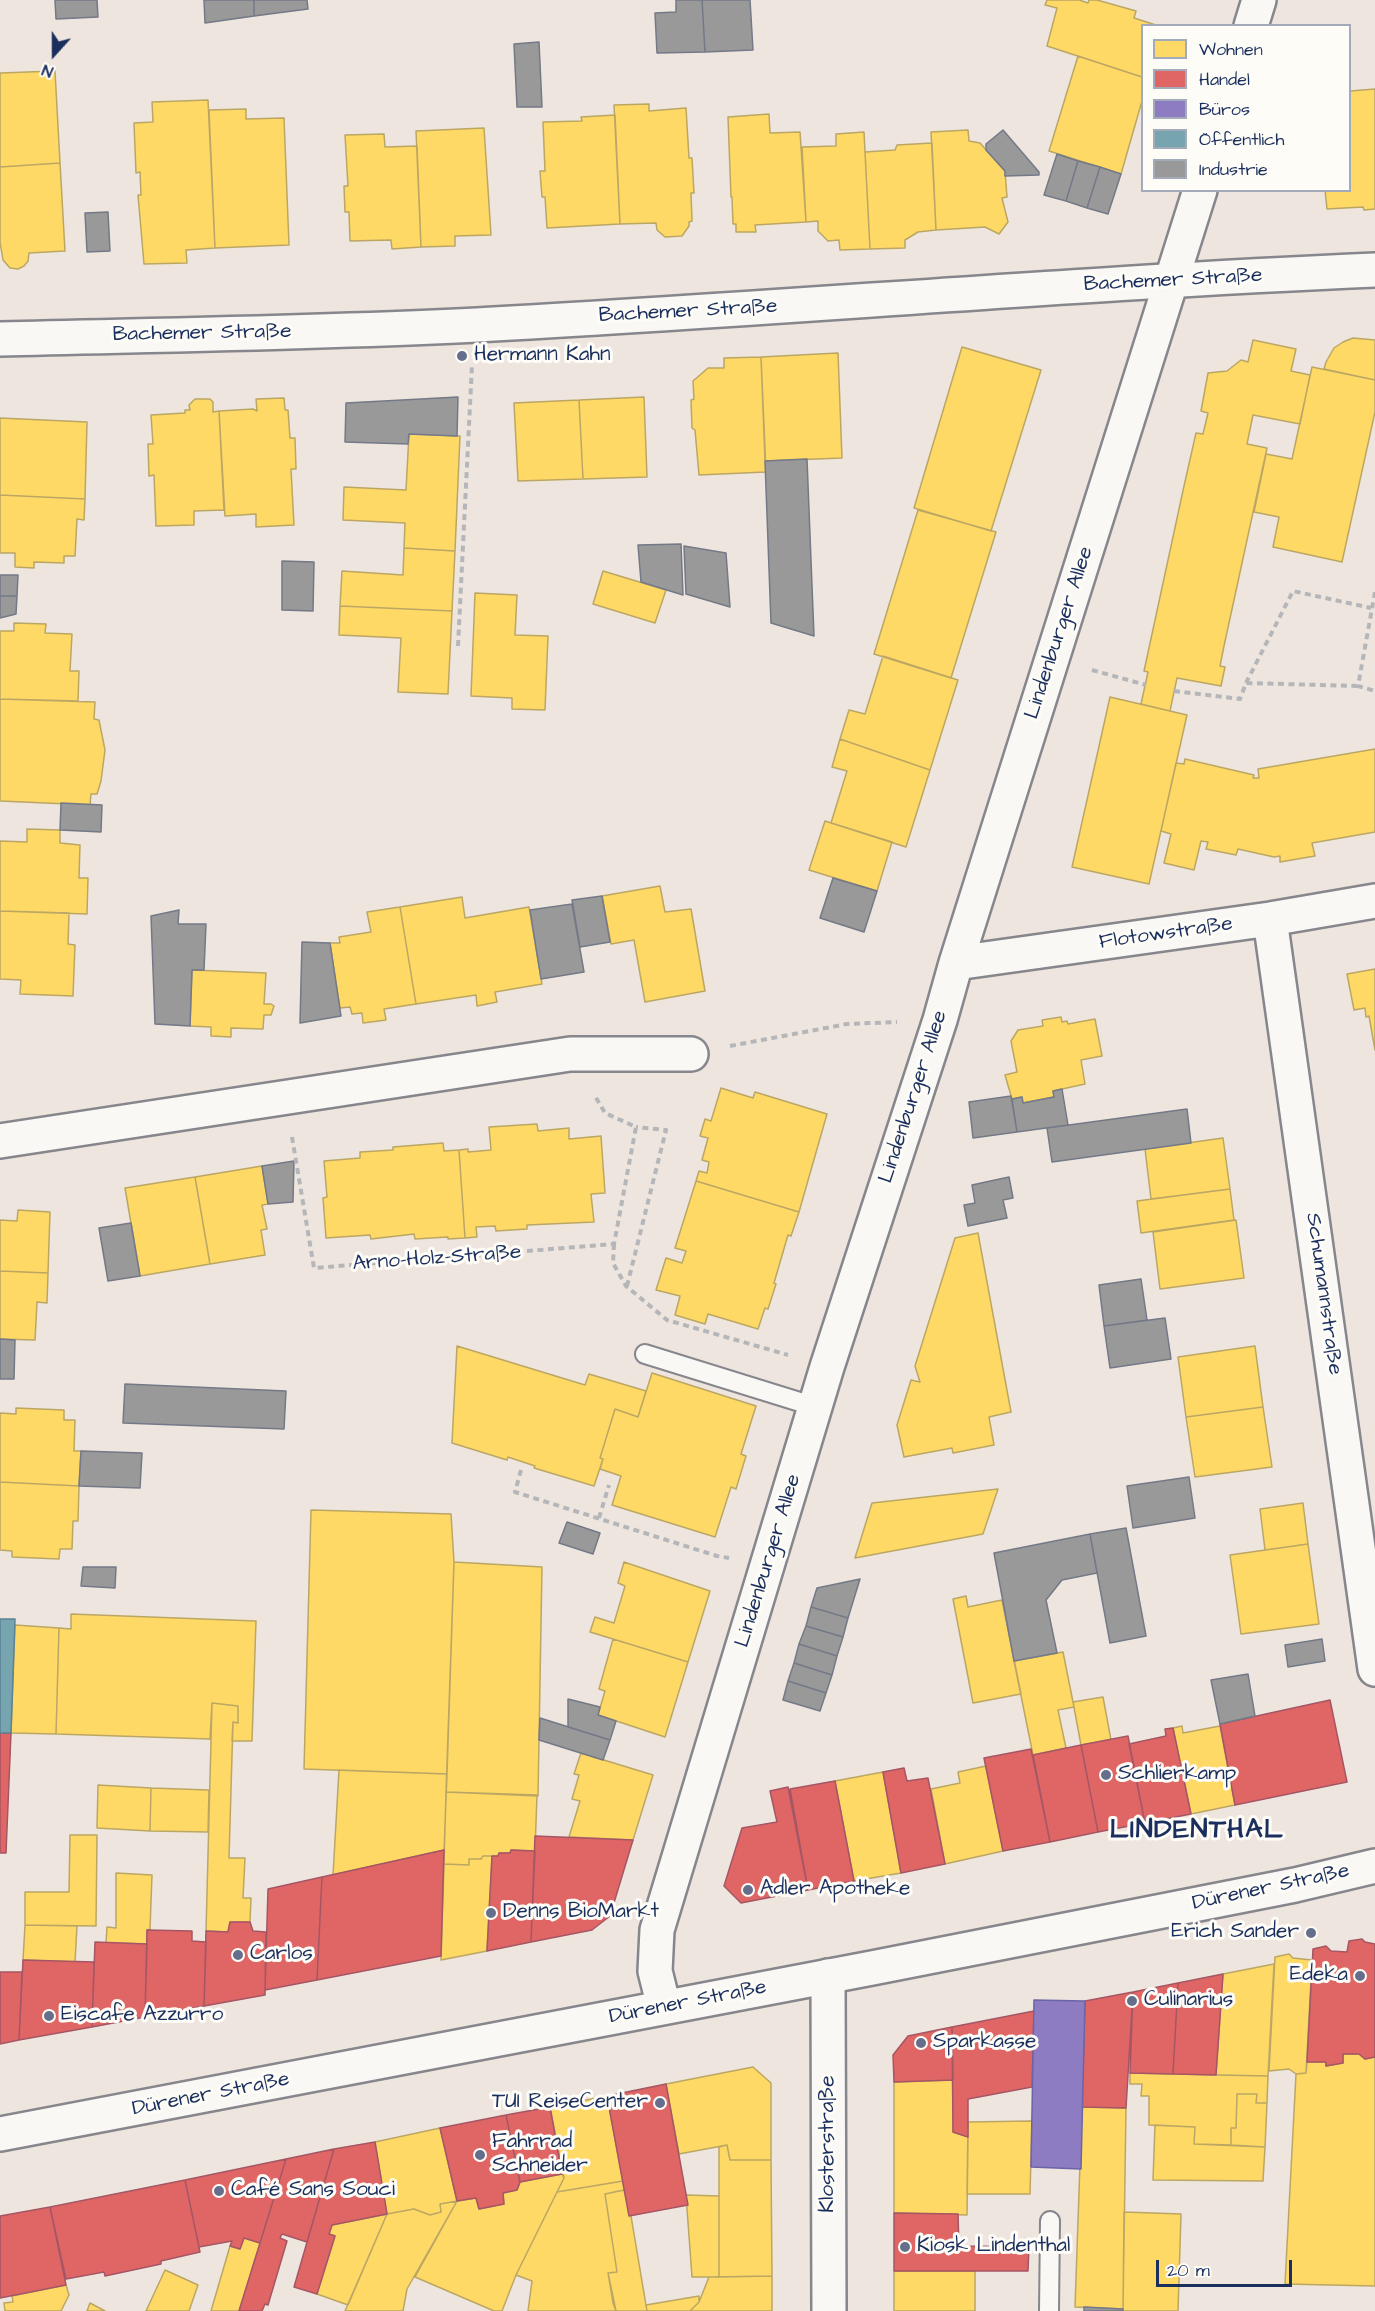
<!DOCTYPE html>
<html>
<head>
<meta charset="utf-8">
<style>
	body { margin:0 }
	#map { position:relative; width:1375px; height:2311px; overflow:hidden; background:#eee6de; font-family:"Architects Daughter",sans-serif }
	canvas { display:block }
	.legend { position:absolute; left:1141px; top:24px; width:210px; height:168px; box-sizing:border-box; background:#fdfcf7; border:2px solid #a3aaba; margin:0; padding:8px 10px; list-style:none; font-size:18px; color:#1b2f5e }
	.legend li { display:flex; align-items:center; gap:12px; height:30px }
	.legend b { width:30px; border:2px solid #a3aaba }
	.north { position:absolute; left:24px; top:24px; width:60px; height:60px; -webkit-text-stroke:4px #fdfcf7; paint-order:stroke; rotate:201deg; font-size:16px; font-weight:700; line-height:24px; text-align:center; color:#1b2f5e }
	.north::after { content:''; display:block; margin:auto; width:21px; height:27px; background:#1b2f5e; clip-path:polygon(50% 0,100% 100%,50% 72%,0 100%) }
	.scale { position:absolute; left:1156px; top:2260px; width:136px; height:27px; box-sizing:border-box; border:3px solid #1b2f5e; border-top:0; padding-left:8px; font-size:18px; line-height:21px; white-space:nowrap; color:#1b2f5e; -webkit-text-stroke:4px #fdfcf7; paint-order:stroke }
</style>
</head>
<body>
<div id="map">
<canvas width="1375" height="2311"></canvas>
<ul class="legend">
<li><b style="height:16px;background:#ffd966"></b>Wohnen</li>
<li><b style="height:16px;background:#e06666"></b>Handel</li>
<li><b style="height:16px;background:#8e7cc3"></b>Büros</li>
<li><b style="height:16px;background:#76a5af"></b>Öffentlich</li>
<li><b style="height:16px;background:#999"></b>Industrie</li>
</ul>
<div class="north">N</div>
<div class="scale">20 m</div>
</div>
<script>
const c = document.querySelector('canvas').getContext('2d');
c.lineJoin = 'round';
function paint(path, color) { c.fillStyle = color; c.fill(path, 'evenodd'); }
function stroke(path, color, width, dash) { c.strokeStyle = color; c.lineWidth = width; c.lineCap = dash ? 'butt' : 'round'; c.setLineDash(dash || []); c.stroke(path); }
function write(font, color, halo, rows, align = 'center') {
  c.font = font + ' "Architects Daughter",sans-serif'; c.lineWidth = 6; c.setLineDash([]); c.textBaseline = 'middle'; c.strokeStyle = halo; c.fillStyle = color; for (const [text, x, y, turn = 0] of rows) {
    c.save(); c.translate(x, y); c.rotate((+turn || 0) * Math.PI / 180); c.textAlign = isNaN(turn) ? turn : align; if (halo) c.strokeText(text, 0, 0); c.fillText(text, 0, 0); c.restore();
  }
}
const homes = new Path2D(`
	M1047 0H1079L1088 3 1089 0H1097L1136 11 1134 18 1159 26H1142V77L1047 46 1057 8 1045 5Z
	M1078 56 1142 77V101L1121 174 1049 151Z
	M55 71 60 163 0 167V73Z
	M1375 89V209L1364 210 1363 207 1327 209 1325 190H1350V91Z
	M208 100 215 248 186 250 187 263 144 264 138 195H141L140 172 136 173 134 123 153 122 152 102Z
	M649 104V111L686 108 689 158H692L694 193H691L692 221 689 222V226L682 236 665 237 657 230 656 223 620 224 614 105Z
	M246 109V119L284 118 289 245 215 248 209 110Z
	M769 114 770 133 800 132 806 222 755 225 756 232H736V224H733L732 197H731L728 117Z
	M615 115 620 224 547 228 545 197H542L540 171H545L543 122 582 121 581 117Z
	M484 128 491 235 455 236V246L421 247 416 131Z
	M968 130 969 141 980 143 1005 171 1007 197 1002 198 1008 222 999 234 985 227 936 230 931 132Z
	M864 132 870 249 840 250 839 240 828 241 818 231V221L806 222 802 147 836 146V134Z
	M384 134 385 147 417 146 421 247 392 249 391 240 350 241 349 212H345L344 186H348L345 135Z
	M932 143 936 230 918 232 905 240V248L870 249 865 152 895 150 897 145Z
	M60 163 65 251 29 253 28 261 24 266 18 269 10 268 3 260 0 242V167Z
	M1353 338 1375 340V380L1324 369 1326 362 1334 348 1343 342Z
	M1253 340 1296 349 1291 371 1310 375 1300 424 1253 415 1247 444 1267 448 1224 646 1220 666 1225 667 1221 686 1177 678 1170 711 1141 704 1148 672 1144 671 1184 486 1196 433 1203 434 1208 413 1201 411 1208 373 1227 371 1241 360 1248 362Z
	M962 347 1041 370 991 531 914 508Z
	M838 353 842 458 765 461 761 357Z
	M761 357 766 472 699 475 695 430 692 428 691 400 694 399 693 381 708 368H724V358Z
	M1312 367 1375 380V412L1342 562 1273 547 1279 517 1254 512 1266 454 1292 459Z
	M644 397 647 477 583 479 579 400Z
	M284 398 285 410H288L290 438H295L296 469H291L294 525 256 527V514L225 516 219 411 253 409 257 411 256 399Z
	M195 399H210L213 402V412L219 411 224 510 194 511V525L156 526 154 475 149 476 148 444H153L151 415 185 413V410H190L189 405Z
	M579 400 583 479 518 481 514 403Z
	M0 418 87 422 85 499 0 495Z
	M409 434 460 436 455 551 404 548 405 523 343 520 344 487 406 490Z
	M0 495 85 499 84 520 77 519 75 556H64V563L34 562V568L15 567V553H0Z
	M918 510 996 532 951 678 874 654Z
	M404 548 455 551 452 611 340 606 342 571 403 575Z
	M603 571 666 590 655 623 593 604Z
	M475 593 517 595 515 635 548 636 545 710 512 709V698L471 696Z
	M340 606 452 611 448 694 398 692 401 638 339 635Z
	M14 623 46 624 45 633 72 634 70 671H79L78 701 0 699V631H14Z
	M883 656 958 680 930 770 840 739 849 710 865 714Z
	M1110 697 1187 715 1149 884 1072 867Z
	M0 699 95 702 94 719 99 720 105 750 101 781 97 794H91L90 805 0 801Z
	M840 739 930 770 906 847 831 823 847 771 832 767Z
	M1375 749V832L1312 843 1315 856 1280 862V856L1274 857 1238 849 1236 855 1206 849 1208 842 1201 841 1194 870 1164 863 1171 834 1161 831 1176 763 1184 764 1185 759 1254 775 1253 778H1259L1258 769Z
	M825 821 892 842 877 891 809 870Z
	M27 829 60 830V843L80 845 79 878H88L87 914 0 911V841L27 842Z
	M660 886 665 912 691 909 705 991 645 1002 634 940 611 944 602 896Z
	M462 897 465 918 529 907 542 984 495 992 497 1002 477 1006 476 995 416 1004 400 907Z
	M400 907 416 1004 384 1009 386 1020 363 1023 362 1013 352 1014 350 1007 340 1008 330 943H340L339 937 371 932 367 912Z
	M0 911 69 913 68 944 75 945 73 996 20 994 21 980 0 979Z
	M1375 969V1050L1369 1016 1366 1017 1365 1008 1354 1010 1347 974Z
	M192 970 266 973 264 1004H271L274 1006 271 1015H264L263 1029 231 1028V1037L211 1036V1027L190 1026Z
	M1061 1017 1062 1022 1067 1021 1068 1024 1095 1019 1102 1056 1081 1060 1085 1084 1053 1091 1054 1097 1023 1103 1022 1097 1012 1099 1005 1075 1017 1072 1011 1041 1018 1030 1043 1026 1042 1020Z
	M721 1088 753 1098 755 1092 827 1114 799 1212 696 1181 699 1171 707 1173 709 1162 702 1160 708 1138 700 1136 705 1119 711 1121Z
	M537 1124 538 1131 569 1128V1139L601 1136 605 1193 591 1194 594 1222 527 1225V1229L496 1231 495 1226 476 1227 477 1237 465 1238 459 1150 468 1149V1152L491 1150 489 1127Z
	M1223 1138 1230 1189 1151 1199 1145 1149Z
	M443 1143 444 1151 459 1150 465 1238 448 1239V1237L415 1239 414 1234 371 1239 370 1235 326 1238 323 1198 327 1197 324 1161 360 1158V1152L393 1150V1147Z
	M262 1166 268 1204 262 1205 267 1229 261 1230 265 1255 210 1264 195 1177Z
	M195 1177 210 1264 140 1276 125 1188Z
	M696 1181 799 1212 791 1236 788 1235 774 1283 776 1284 768 1309 765 1308 758 1329 708 1314 705 1324 675 1315 680 1296 656 1290 666 1258 682 1263 686 1251 675 1248Z
	M1230 1189 1234 1220 1141 1233 1137 1201Z
	M18 1210 50 1212 48 1273 0 1271V1220L17 1221Z
	M1236 1220 1244 1278 1160 1289 1153 1232Z
	M978 1233 1011 1412 989 1417 994 1445 953 1453 952 1448 904 1457 897 1425 911 1380 920 1382 915 1366 955 1238Z
	M0 1271 48 1273 47 1303 37 1302 35 1340 0 1339Z
	M457 1346 585 1385 589 1374 646 1391 638 1417 615 1409 600 1458 603 1459 594 1486 534 1468 535 1466 508 1457 507 1460 452 1443Z
	M1255 1346 1263 1407 1186 1417 1178 1357Z
	M652 1373 756 1406 741 1454 746 1456 736 1489 731 1487 715 1537 612 1505 621 1476 600 1469 603 1459 600 1458 615 1409 638 1417Z
	M1263 1407 1272 1467 1195 1477 1186 1417Z
	M16 1408 64 1410V1420H75L74 1451H81L79 1486 0 1482V1413L16 1414Z
	M0 1482 79 1486 78 1521H73L72 1549H60L59 1559 12 1557V1551L0 1550Z
	M998 1489 983 1534 855 1558 872 1503Z
	M1303 1503 1308 1544 1265 1550 1260 1509Z
	M311 1510 451 1514 454 1562 447 1774 304 1769Z
	M1308 1544 1319 1624 1241 1634 1230 1555Z
	M454 1562 542 1567 538 1796 446 1792Z
	M624 1562 710 1591 688 1662 590 1632 595 1617 614 1623 625 1586 618 1583Z
	M966 1596 968 1607 1002 1600 1021 1694 973 1703 953 1599Z
	M71 1614 256 1621 252 1741H232L233 1722 238 1723V1706L212 1703 210 1739 56 1734 59 1628 71 1629Z
	M15 1625 59 1628 56 1734 11 1733Z
	M613 1639 688 1662 665 1737 598 1715 605 1691 599 1689Z
	M1063 1652 1074 1707 1058 1710 1066 1748 1033 1755 1014 1661Z
	M1103 1697 1111 1740 1081 1745 1073 1702Z
	M212 1703 238 1706V1723L233 1722 229 1858H245L243 1898H251L250 1922H230L228 1932 206 1931Z
	M1182 1726 1183 1733 1220 1726 1235 1805 1191 1814 1173 1728Z
	M581 1753 653 1775 633 1840 569 1837 580 1801 572 1799 579 1775 574 1774Z
	M986 1766 1003 1851 945 1864 931 1789 960 1783 958 1772Z
	M339 1770 447 1774 444 1850 333 1875Z
	M883 1772 901 1873 854 1881 835 1781Z
	M98 1785 151 1788 150 1831 97 1828Z
	M151 1788 209 1790 208 1832 150 1831Z
	M446 1792 537 1795 535 1851 511 1850 510 1853H499L498 1856H483L481 1859H469V1865L444 1864Z
	M70 1835H97L96 1926 25 1925V1892H69Z
	M483 1856H492L487 1951 441 1960 444 1864 469 1865V1859H481Z
	M116 1873 152 1875 150 1929 147 1930V1944L106 1943 107 1927 116 1928Z
	M25 1925 77 1926 75 1962 23 1960Z
	M1289 1954 1293 1958 1312 1960 1306 2073 1296 2074 1289 2069 1269 2071 1275 1957Z
	M1274 1964 1268 2076 1216 2075 1223 1974Z
	M1343 2054H1359L1365 2059 1375 2057V2286L1285 2284 1296 2074 1306 2073 1307 2062H1326V2066L1343 2063Z
	M753 2067 771 2083V2160H730L727 2145 679 2154 666 2084Z
	M1130 2073 1268 2076 1267 2103H1256L1257 2094H1237L1236 2128H1231V2145L1194 2144 1195 2127 1149 2125V2096H1141L1142 2084H1130Z
	M953 2080V2132L968 2137 967 2215 894 2213V2082Z
	M1237 2094H1257L1256 2103H1267L1265 2147 1231 2145V2128H1236Z
	M607 2096 623 2181 557 2192 564 2178 550 2107Z
	M1082 2107 1126 2108 1123 2309 1075 2307Z
	M1032 2121 1030 2194H967L968 2122Z
	M1155 2125 1195 2127 1194 2144 1265 2147 1263 2181 1153 2180Z
	M440 2128 457 2201 440 2204 441 2212 430 2215 414 2209 387 2214 375 2142Z
	M727 2145 730 2160H771L772 2276 719 2277V2147Z
	M562 2174 564 2178 516 2275 502 2311H494L415 2277 457 2201 476 2198 479 2209 504 2204 503 2193 517 2190 520 2182Z
	M623 2181 624 2190 605 2194 617 2272 608 2273 616 2311H528L532 2281 516 2275 557 2192Z
	M624 2190 631 2216 647 2311H616L613 2303 608 2273 617 2272 605 2194Z
	M686 2195 719 2196V2277H692Z
	M457 2201 407 2289 403 2311H345L387 2214 414 2209 430 2215 441 2212 440 2204Z
	M1124 2212 1181 2214 1178 2311H1123Z
	M387 2214 348 2305 317 2294 335 2236 329 2234 332 2225Z
	M244 2238 260 2243 239 2311H211L230 2246 240 2249Z
	M165 2270 198 2285 189 2311H146Z
	M894 2271H975V2311H894Z
	M772 2276V2311H690L699 2302 709 2277Z
	M66 2285 69 2295 61 2311H5L4 2303 13 2302 12 2296Z
	M699 2296V2302L690 2311H647L646 2305Z
	M90 2303 105 2311H87Z`);
const shops = new Path2D(`
	M1330 1700 1347 1782 1235 1805 1220 1724Z
	M1173 1728 1191 1814 1145 1823 1129 1744 1166 1736 1165 1729Z
	M0 1733H11L6 1853H0Z
	M1128 1736 1145 1823 1098 1832 1081 1745Z
	M1081 1745 1098 1832 1050 1842 1033 1755Z
	M1031 1749 1050 1842 1003 1851 984 1758Z
	M904 1768 907 1781 928 1778 945 1864 901 1873 883 1772Z
	M835 1781 854 1881 808 1890 790 1789Z
	M788 1787 808 1890 741 1903 724 1886 742 1828 777 1822 770 1791Z
	M535 1836 633 1840 610 1916 592 1930 531 1942Z
	M444 1850 441 1956 317 1980 322 1877Z
	M511 1850 535 1851 531 1942 487 1951 492 1856H498L499 1853H510Z
	M322 1877 317 1980 265 1990 268 1889Z
	M230 1922H250L253 1931 266 1932 265 1995 204 2006 206 1931 228 1932Z
	M147 1930 192 1931V1941L206 1942 204 2006 145 2017Z
	M1362 1939 1365 1942 1375 1944V2057L1365 2059 1359 2054H1343V2063L1326 2066V2062H1307L1313 1949 1326 1946 1331 1951 1347 1952 1349 1941Z
	M95 1942 147 1944 145 2017 92 2027Z
	M23 1960 94 1962 92 2027 19 2040Z
	M0 1972H22L19 2040 0 2044Z
	M1223 1974 1216 2075 1173 2074 1178 1983Z
	M1178 1983 1173 2074 1130 2073 1133 1992Z
	M1133 1992 1126 2108 1082 2107 1085 2001Z
	M1034 2011 1032 2087 968 2099V2137L953 2132 952 2027Z
	M952 2027 953 2080 894 2082 893 2055 908 2036Z
	M666 2084 688 2205 629 2216 607 2096Z
	M550 2107 562 2174 520 2182 506 2115Z
	M506 2115 520 2182 517 2190 503 2193 504 2204 479 2209 476 2198 457 2201 440 2128Z
	M375 2142 387 2214 332 2225 329 2234 335 2236 317 2294 294 2287 334 2149Z
	M334 2149 307 2242 282 2234 280 2238 287 2241 268 2305 265 2304 262 2311H239L286 2159Z
	M286 2159 260 2243 244 2238 240 2249 230 2246 232 2241 199 2247 185 2180Z
	M185 2180 200 2252 161 2261V2264L105 2276 104 2272 66 2279 50 2207Z
	M50 2207 66 2285 0 2298V2216Z
	M894 2213 958 2214 959 2246 1029 2247 1028 2271H894Z`);
const offices = new Path2D(`
	M1034 2000 1085 2001 1081 2169 1031 2167Z`);
const public = new Path2D(`
	M0 1619H15L11 1733H0Z`);
const industry = new Path2D(`
	M55 0H97L98 17 56 19Z
	M204 0H254V16L205 23Z
	M254 0H307L308 9 254 16Z
	M676 0H702L705 52 657 53 655 13 676 12Z
	M702 0H750L753 50 705 52Z
	M539 42 542 107H517L514 44Z
	M1003 130 1039 172V175L1005 176V171L986 150V144Z
	M1057 154 1078 161 1066 201 1044 195Z
	M1078 161 1100 167 1087 208 1066 201Z
	M1100 167 1121 174 1108 214 1087 208Z
	M108 212 110 251 87 252 85 213Z
	M458 397 457 436 409 434 408 444 345 442 346 403Z
	M807 459 814 636 771 623 765 461Z
	M681 544 683 595 641 582 638 545Z
	M684 546 726 553 730 607 686 594Z
	M282 561 314 562 313 611 282 610Z
	M0 575H18L17 596H0Z
	M0 596H17L16 614 0 618Z
	M61 803 102 805 101 832 60 830Z
	M833 878 877 891 864 932 820 918Z
	M602 896 610 942 580 947 572 900Z
	M572 904 584 972 541 979 530 910Z
	M179 910 178 924H206L204 970H192L190 1026 155 1024 151 916Z
	M302 942 330 943 341 1016 300 1023Z
	M1062 1089 1068 1125 1017 1132 1012 1099 1022 1097 1023 1103 1054 1097 1053 1091Z
	M1011 1096 1017 1132 973 1138 969 1102Z
	M1187 1109 1191 1143 1052 1162 1047 1128Z
	M294 1161 293 1202 268 1204 262 1166Z
	M1009 1177 1013 1198 1003 1200 1007 1218 968 1226 964 1205 975 1203 972 1185Z
	M131 1223 140 1276 108 1281 99 1228Z
	M1141 1279 1147 1320 1104 1326 1099 1285Z
	M1165 1318 1171 1359 1110 1368 1104 1326Z
	M0 1339 15 1340 14 1379H0Z
	M125 1384 286 1391 284 1429 123 1423Z
	M81 1451 142 1453 140 1488 79 1486Z
	M1189 1477 1195 1518 1133 1528 1127 1486Z
	M567 1522 600 1533 593 1554 559 1543Z
	M1126 1528 1146 1636 1110 1643 1090 1534Z
	M1090 1534 1097 1573 1062 1580 1046 1600 1057 1653 1014 1661 994 1553Z
	M83 1567H116L115 1588 81 1586Z
	M860 1579 848 1618 811 1607 817 1588Z
	M811 1607 848 1618 843 1637 806 1626Z
	M806 1626 843 1637 837 1656 799 1644Z
	M1322 1639 1325 1661 1288 1667 1285 1645Z
	M799 1644 837 1656 832 1675 794 1663Z
	M794 1663 832 1675 826 1693 788 1681Z
	M1248 1674 1255 1716 1220 1724 1211 1680Z
	M788 1681 826 1693 820 1711 783 1700Z
	M568 1699 600 1707 598 1715 616 1721 610 1740 568 1727Z
	M540 1718 610 1740 603 1760 539 1740Z
	M1084 2307 1123 2309V2311H1084Z`);
const path = new Path2D(`
	M1375 592 1358 686 1375 691
	M458 646 472 365
	M1092 670 1146 685
	M1246 683 1293 591 1371 608
	M1174 691 1240 699 1246 683 1358 686
	M730 1046 847 1024 897 1022
	M292 1137 314 1268 614 1244 636 1127 605 1113 595 1096
	M614 1244 613 1263 626 1286 667 1320 788 1355
	M627 1286 666 1130 636 1127
	M521 1470 515 1492 717 1556 729 1558
	M599 1518 609 1485`);
const service = new Path2D(`
	M645 1354 816 1407
	M1049 2311 1050 2221`);
const minor = new Path2D(`
	M1251 26 1259 0
	M1270 919 1375 1669
	M956 963 1270 919 1375 901
	M0 1141 570 1054H691
	M828 1976 829 2311
	M664 2007 655 1971 657 1930 827 1367 940 1020 956 963 1200 190`);
const tertiary = new Path2D(`
	M0 339C159 335 318 333 477 325 777 309 1075 283 1375 270`);
const primary = new Path2D(`
	M0 2134 872 1968 1295 1885 1375 1866`);
const markers = [
	[462,356,6,"#656f8b"],
	[1106,1775,6,"#656f8b"],
	[748,1890,6,"#656f8b"],
	[491,1913,6,"#656f8b"],
	[1311,1933,6,"#656f8b"],
	[238,1955,6,"#656f8b"],
	[1360,1976,6,"#656f8b"],
	[1132,2001,6,"#656f8b"],
	[49,2016,6,"#656f8b"],
	[921,2043,6,"#656f8b"],
	[660,2103,6,"#656f8b"],
	[480,2155,6,"#656f8b"],
	[219,2191,6,"#656f8b"],
	[905,2247,6,"#656f8b"]
];
const streetNames = [
	["Bachemer Straße",1173,281,-3],
	["Bachemer Straße",688,312,-3],
	["Bachemer Straße",202,334,-1],
	["Lindenburger Allee",1060,633,-72],
	["Flotowstraße",1166,934,-8],
	["Lindenburger Allee",914,1097,-72],
	["Arno-Holz-Straße",437,1259,-4],
	["Schumannstraße",1323,1294,82],
	["Lindenburger Allee",769,1561,-73],
	["Dürener Straße",1271,1888,-12],
	["Dürener Straße",688,2003,-11],
	["Dürener Straße",211,2095,-11],
	["Klosterstraße",829,2144,-90]
];
const poiNames = [
	["Hermann Kahn",474,356],
	["Schlierkamp",1118,1775],
	["Adler Apotheke",760,1890],
	["Denns BioMarkt",503,1913],
	["Erich Sander",1299,1933,"right"],
	["Carlos",250,1955],
	["Edeka",1348,1976,"right"],
	["Culinarius",1144,2001],
	["Eiscafe Azzurro",61,2016],
	["Sparkasse",933,2043],
	["TUI ReiseCenter",648,2103,"right"],
	["Fahrrad",492,2143],
	["Schneider",492,2167],
	["Café Sans Souci",231,2191],
	["Kiosk Lindenthal",917,2247]
];
const districtNames = [
	["LINDENTHAL",1197,1831]
];
paint(homes, '#ffd966');
stroke(homes, '#bba664', 1.5);
paint(shops, '#e06666');
stroke(shops, '#a55664', 1.5);
paint(offices, '#8e7cc3');
stroke(offices, '#6c65a5', 1.5);
paint(public, '#76a5af');
stroke(public, '#5b8297', 1.5);
paint(industry, '#999');
stroke(industry, '#737987', 1.5);
stroke(service, '#86868c', 22);
stroke(minor, '#86868c', 38);
stroke(tertiary, '#86868c', 38);
stroke(primary, '#86868c', 38);
stroke(path, '#b4b6b9', 4, [6, 4.5]);
stroke(service, '#f9f8f5', 18);
stroke(minor, '#f9f8f5', 33);
stroke(tertiary, '#f9f8f5', 33);
stroke(primary, '#f9f8f5', 33);
for (const [x, y, r, color] of markers) { const dot = new Path2D(); dot.arc(x, y, r, 0, 2 * Math.PI); c.fillStyle = color; c.fill(dot); stroke(dot, '#fdfcf7', 2); }
write('21px', '#1b2f5e', '#fdfcf7', streetNames);
write('21px', '#1b2f5e', '#fdfcf7', poiNames, 'left');
c.letterSpacing = '1.5px';
write('bold 27px', '#1b2f5e', '#fdfcf7', districtNames);
c.letterSpacing = '0px';
</script>
</body>
</html>
